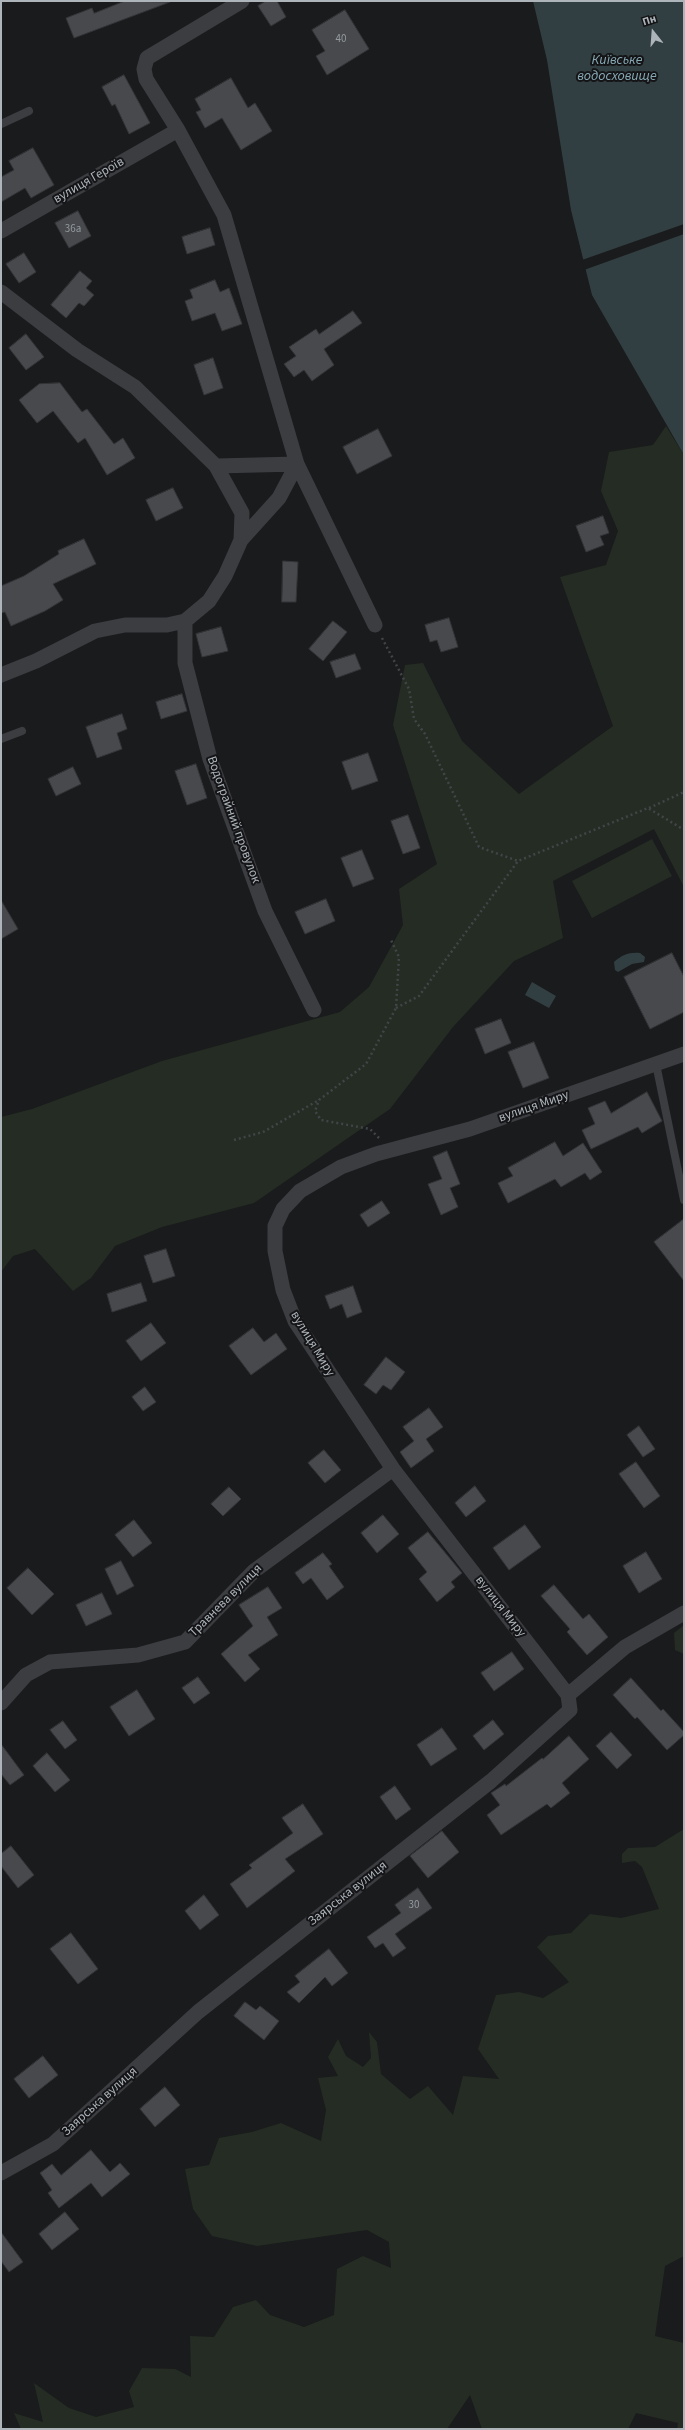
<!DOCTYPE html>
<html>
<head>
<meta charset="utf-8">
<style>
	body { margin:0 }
	#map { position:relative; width:685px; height:2430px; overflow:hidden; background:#1a1b1c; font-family:"Source Sans 3",sans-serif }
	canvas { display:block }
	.frame { position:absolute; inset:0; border:2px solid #adb5bb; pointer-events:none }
	.north { position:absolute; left:633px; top:12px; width:40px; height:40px; -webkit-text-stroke:3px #151517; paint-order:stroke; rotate:343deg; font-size:11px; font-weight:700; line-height:16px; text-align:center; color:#adb5bb }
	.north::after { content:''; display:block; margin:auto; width:14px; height:18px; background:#adb5bb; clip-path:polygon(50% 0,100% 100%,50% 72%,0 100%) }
</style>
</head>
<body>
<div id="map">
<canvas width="685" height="2430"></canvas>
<div class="frame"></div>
<div class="north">Пн</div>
</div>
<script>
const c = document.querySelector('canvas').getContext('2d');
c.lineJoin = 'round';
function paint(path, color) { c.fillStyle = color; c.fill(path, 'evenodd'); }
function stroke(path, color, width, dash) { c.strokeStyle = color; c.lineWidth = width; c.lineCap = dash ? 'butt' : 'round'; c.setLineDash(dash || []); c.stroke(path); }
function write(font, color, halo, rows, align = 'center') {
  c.font = font + ' "Source Sans 3",sans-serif'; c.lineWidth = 4; c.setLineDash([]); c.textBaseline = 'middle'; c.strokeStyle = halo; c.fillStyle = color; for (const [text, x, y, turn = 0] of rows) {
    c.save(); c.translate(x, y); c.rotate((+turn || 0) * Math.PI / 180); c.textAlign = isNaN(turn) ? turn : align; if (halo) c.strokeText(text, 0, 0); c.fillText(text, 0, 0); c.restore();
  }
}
const green = new Path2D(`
	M666 426 684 455V887L654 829 553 881 563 938 514 961 453 1027 390 1109 254 1203 162 1227 115 1246 91 1278 73 1291 35 1249 13 1256 1 1272V1117L32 1109 162 1061 340 1012 369 987 403 925 399 889 437 864 393 725 405 665 423 663 462 741 519 794 613 726 560 577 606 565 618 531 601 491 609 452 653 445Z
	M652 839 672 876 592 918 572 881Z
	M684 1625V1654L675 1650 674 1633Z
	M684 1829V2256L665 2266 655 2336 684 2343V2429H677L678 2423 636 2413 628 2429H482L470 2395 447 2429H21L14 2413 43 2422 34 2383 69 2408 96 2417 134 2407 129 2391 142 2368 175 2369 191 2377 190 2336 214 2337 233 2307 256 2300 270 2315 304 2327 334 2315 337 2269 363 2256 391 2268 389 2242 367 2230 257 2246 212 2236 193 2209 185 2169 209 2165 219 2138 252 2132 281 2123 321 2141 326 2110 318 2078 338 2076 328 2057 338 2039 346 2056 363 2067 371 2058 369 2032 377 2042 381 2074 410 2099 428 2086 453 2115 463 2076 499 2079 478 2049 496 1995 519 1992 543 1998 569 1982 537 1947 548 1936 571 1933 590 1914 621 1918 659 1909 642 1867 635 1861 622 1863V1854L628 1848 655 1847Z`);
const water = new Path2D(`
	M533 1H684V455L592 295 571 210 547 60Z
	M640 953 645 957 644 962 632 964 618 972 615 970 614 962C622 955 629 952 640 953Z
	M532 982 556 996 549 1008 525 995Z`);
const pier = new Path2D(`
	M684 224V234L584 270 582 260Z`);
const building = new Path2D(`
	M125 1 170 2 74 38 66 18 92 8 94 13Z
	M266 1H277L286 17 271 26 258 6Z
	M345 10 369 49 327 75 316 56 325 51 312 30Z
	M124 75 150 123 129 134 115 104 112 106 102 87Z
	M231 78 248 108 255 103 272 131 241 150 222 118 205 128 196 112 201 110 195 99Z
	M33 148 54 185 31 198 25 188 1 202V177L14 170 9 161Z
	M78 211 91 236 69 248 55 223Z
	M210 228 215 245 187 254 182 237Z
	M24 253 36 272 19 283 6 264Z
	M80 271 92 281 86 288 94 295 84 306 79 303 66 318 51 305Z
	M215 280 220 292 229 288 242 324 222 331 215 313 192 321 185 301 193 298 190 290Z
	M353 311 362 323 324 349 334 365 312 381 304 370 294 377 284 364 296 356 289 347 316 329 319 334Z
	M26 334 44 357 26 370 9 348Z
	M213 358 223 388 204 395 194 365Z
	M60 383 82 412 87 409 114 444 123 438 135 458 107 475 85 438 78 443 53 411 37 423 19 400 39 384Z
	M378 429 392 456 357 474 343 447Z
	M173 488 183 508 156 521 146 500Z
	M603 516 609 533 600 536 604 545 586 552 576 526Z
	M84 539 96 564 53 584 63 600 45 611 11 626 5 612 1 613V586L24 576 59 554 58 551Z
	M283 561 298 562 296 602H282Z
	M449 618 458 647 441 652 437 640 430 642 425 625Z
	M333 621 347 632 323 661 309 649Z
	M221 627 228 651 202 657 196 634Z
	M355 654 361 669 336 678 330 662Z
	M182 694 187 711 161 719 156 702Z
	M122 714 127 729 117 733 122 749 97 758 86 727Z
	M368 753 378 781 352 790 342 762Z
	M196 764 207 798 187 805 175 771Z
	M73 767 81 784 56 796 48 779Z
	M408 815 420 848 403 854 391 821Z
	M362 850 374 879 353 887 341 858Z
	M326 899 335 921 305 934 295 912Z
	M1 900 18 929 1 939Z
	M672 953 684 977V1012L650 1029 624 977Z
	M501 1019 511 1043 485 1054 475 1029Z
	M534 1042 549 1078 523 1088 508 1052Z
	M647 1092 662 1121 642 1133 638 1127 591 1149 582 1130 595 1124 588 1108 605 1101 611 1113Z
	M555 1142 563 1156 583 1143 602 1172 590 1180 585 1173 561 1187 555 1179 508 1203 498 1183 513 1176 508 1168Z
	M447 1151 460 1184 450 1188 458 1207 441 1215 428 1184 442 1179 433 1157Z
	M382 1201 390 1213 368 1227 360 1215Z
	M684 1219V1281L654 1242Z
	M166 1249 175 1276 153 1283 144 1256Z
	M141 1283 147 1301 112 1312 107 1294Z
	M353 1286 362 1312 347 1318 342 1304 330 1309 325 1296Z
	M151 1323 166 1343 141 1361 126 1341Z
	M253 1328 264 1342 276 1333 287 1349 251 1375 229 1346Z
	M386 1357 405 1372 391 1390 383 1385 376 1394 364 1385Z
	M145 1387 156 1402 143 1411 132 1397Z
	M429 1408 443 1427 426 1439 434 1451 411 1468 400 1452 414 1441 403 1427Z
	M639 1426 655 1449 643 1457 627 1435Z
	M324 1450 341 1470 325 1483 308 1463Z
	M636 1462 660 1496 644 1508 619 1474Z
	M475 1486 486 1501 466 1517 455 1503Z
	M229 1487 241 1499 223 1516 211 1504Z
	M383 1515 399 1534 377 1553 361 1533Z
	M134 1520 152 1543 133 1557 115 1535Z
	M525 1525 541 1547 509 1570 493 1548Z
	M428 1532 462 1573 451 1582 455 1587 437 1602 419 1579 427 1572 408 1548Z
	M646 1552 662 1579 639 1593 623 1566Z
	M323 1553 332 1564 329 1566 344 1587 327 1600 311 1578 303 1584 295 1573Z
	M121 1561 134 1586 117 1595 105 1569Z
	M28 1568 54 1594 32 1615 7 1588Z
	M554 1585 583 1619 589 1614 608 1637 587 1655 567 1632 570 1629 541 1596Z
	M268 1587 282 1608 267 1617 278 1635 248 1655 260 1669 245 1682 221 1654 253 1626 239 1605Z
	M102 1593 112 1614 86 1626 76 1605Z
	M512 1652 524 1669 494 1691 481 1673Z
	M198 1677 210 1693 194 1704 182 1688Z
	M631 1678 661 1711 663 1709 684 1732V1735L667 1750 637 1717 635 1719 613 1695Z
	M137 1690 155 1719 129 1736 110 1707Z
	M493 1720 504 1734 484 1750 473 1736Z
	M63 1721 77 1740 65 1749 50 1730Z
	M442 1728 457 1749 431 1766 417 1745Z
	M611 1732 632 1755 617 1769 596 1746Z
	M569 1736 589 1759 562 1783 570 1793 551 1808 547 1804 501 1835 487 1815 500 1805 491 1793 505 1784 506 1786 542 1758 543 1759Z
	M1 1744 24 1775 10 1785 1 1774Z
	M47 1753 70 1780 55 1792 33 1766Z
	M395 1786 411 1809 396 1820 380 1797Z
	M303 1804 323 1834 285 1859 295 1871 247 1908 230 1884 252 1868 249 1865 293 1833 282 1818Z
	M442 1831 459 1852 428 1878 410 1856Z
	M11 1846 34 1875 18 1888 1 1866V1854Z
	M418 1888 432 1908 395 1934 406 1948 393 1957 383 1943 375 1948 367 1937 401 1913 395 1905Z
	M204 1895 219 1915 200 1930 185 1911Z
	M71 1933 98 1969 78 1984 50 1949Z
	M329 1949 348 1973 332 1986 325 1977 299 2003 287 1992 300 1982 295 1976Z
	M245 2002 256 2010 260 2006 279 2021 264 2040 234 2016Z
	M43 2056 58 2075 29 2098 14 2079Z
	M165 2087 180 2105 155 2127 140 2109Z
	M91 2150 110 2172 120 2163 130 2174 102 2197 91 2183 59 2208 48 2193 52 2190 40 2173 52 2164 61 2175Z
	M65 2212 79 2229 52 2250 39 2234Z
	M1 2232 23 2262 9 2272 1 2261Z`);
const path = new Path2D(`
	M382 638 409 689 414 719 425 734 479 847 518 861 648 808 681 828 684 827
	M649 808 684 792
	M396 1008 419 996 518 861
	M379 1138 370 1129 321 1120 315 1111 319 1100 366 1064 396 1008 399 957 391 940
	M234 1140 263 1132 319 1100`);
const lane = new Path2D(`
	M1 124 29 111
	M1 739 22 731
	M656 1064 684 1200`);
const street = new Path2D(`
	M242 1 147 58 144 69 146 79 178 130 224 215 297 464 375 625
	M1 231 178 130
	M1 292 77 350 135 387 216 466 297 464 279 498 241 540 225 576 209 601 185 621 167 625H125L95 631 36 661 1 675
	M216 466 242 513 241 540
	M185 621V663L210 759 265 911 314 1010
	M568 1695 393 1469 295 1321 283 1290 275 1251V1226L283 1209 300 1191 341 1167 376 1154 470 1129 684 1054
	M1 1703 26 1675 50 1662 138 1655 185 1642 254 1571 393 1469
	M1 2173 53 2144 198 2012 491 1781 570 1710 568 1695 625 1647 684 1613`);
const numberNames = [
	["40",341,40],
	["36а",73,230],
	["30",414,1906]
];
const streetNames = [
	["вулиця Героїв",89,181,-30],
	["Водограйний провулок",233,820,70],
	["вулиця Миру",534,1107,-19],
	["вулиця Миру",312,1344,59],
	["Травнева вулиця",226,1601,-45],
	["вулиця Миру",500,1607,52],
	["Заярська вулиця",348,1894,-38],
	["Заярська вулиця",100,2102,-42]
];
const waterNames = [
	["Київське",617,61],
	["водосховище",617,77]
];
paint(green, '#252c24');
paint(water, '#323f42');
paint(pier, '#1a1b1c');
paint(building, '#47494c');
stroke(building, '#343538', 1);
stroke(path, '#414548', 2.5, [2, 3]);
stroke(lane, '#3b3d41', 8);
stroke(street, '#3b3d41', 15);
write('11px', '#949a9f', null, numberNames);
write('13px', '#adb5bb', '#151517', streetNames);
write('italic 14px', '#86a9b4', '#151517', waterNames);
</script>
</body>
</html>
